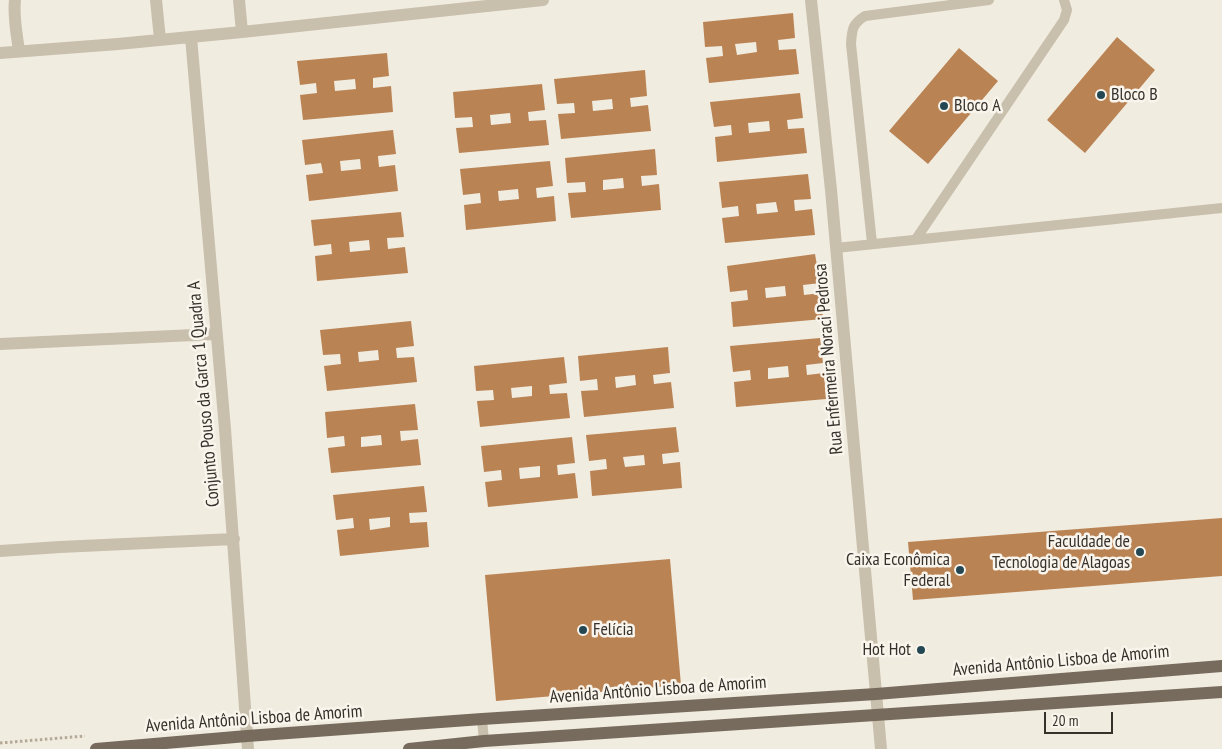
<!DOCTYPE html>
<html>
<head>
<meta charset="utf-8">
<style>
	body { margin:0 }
	#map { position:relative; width:1222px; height:749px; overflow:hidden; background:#f1ece0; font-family:"PT Sans Narrow",sans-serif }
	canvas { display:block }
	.scale { position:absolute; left:1044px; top:712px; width:69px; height:22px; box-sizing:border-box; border:2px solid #37312b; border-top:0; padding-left:6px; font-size:15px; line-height:18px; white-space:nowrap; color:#37312b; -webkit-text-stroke:4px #f9f5ec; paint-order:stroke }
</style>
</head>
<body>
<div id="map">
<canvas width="1222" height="749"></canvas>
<div class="scale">20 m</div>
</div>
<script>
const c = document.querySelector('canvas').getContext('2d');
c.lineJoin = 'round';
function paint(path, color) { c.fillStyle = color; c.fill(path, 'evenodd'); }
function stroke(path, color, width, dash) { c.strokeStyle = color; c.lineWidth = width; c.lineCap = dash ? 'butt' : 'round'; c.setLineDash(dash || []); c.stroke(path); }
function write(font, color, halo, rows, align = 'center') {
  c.font = font + ' "PT Sans Narrow",sans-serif'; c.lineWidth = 5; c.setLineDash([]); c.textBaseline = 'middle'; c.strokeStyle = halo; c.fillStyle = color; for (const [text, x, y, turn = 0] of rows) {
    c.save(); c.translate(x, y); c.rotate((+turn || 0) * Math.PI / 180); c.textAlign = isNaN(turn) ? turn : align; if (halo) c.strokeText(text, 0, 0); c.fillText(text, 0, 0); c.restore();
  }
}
const building = new Path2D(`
	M793 13 795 38 778 40 779 50 796 49 799 74 709 83 706 58 723 56 722 46 705 47 703 22ZM756 42 757 52 737 55 735 44Z
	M1117 37 1155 70 1085 153 1047 120Z
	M959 48 998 81 928 164 889 131Z
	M387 53 389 76 373 78V88L391 86 393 112 303 120 300 95 317 93 316 83 300 85 297 61ZM355 79 356 89 335 91 334 81Z
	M645 70 647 96 630 98 631 107 648 105 651 131 561 139 558 114 575 113 574 103 557 104 554 79ZM612 99 613 109 593 111 592 101Z
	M542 84 545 110 528 112 529 121 546 120 549 145 459 153 456 128 473 127 472 117 455 118 453 92ZM510 113 511 123 491 125 490 115Z
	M800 93 803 118 787 120 788 129 804 128 807 153 717 162 715 137 732 135 731 125 714 127 710 102ZM769 121 770 131 749 133 748 123Z
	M393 130 396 154 378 156 379 167 395 165 398 191 309 201 306 175 323 173 321 163 305 165 302 140ZM360 159 361 169 341 171 340 161Z
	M655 149 657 175 641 176 642 186 659 184 661 210 571 218 568 193 586 192 585 182 567 183 565 158ZM623 178 624 188 603 190V180Z
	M550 161 553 186 536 188 537 198 554 196 556 221 466 230 464 205 481 203 480 193 463 195 460 169ZM518 189 519 199 499 201 498 191Z
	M808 174 811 199 794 200 795 211 812 209 815 235 725 243 722 218 739 216 738 206 722 208 719 182ZM776 202 778 212 757 214 756 204Z
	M401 212 404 237 387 238 388 249 405 247 408 273 317 281 315 256 332 254 331 244 314 246 311 220ZM369 240 370 250 350 252 349 242Z
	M815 254 820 283 803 285 804 295 821 293 823 319 733 327 731 302 748 300 747 290 730 292 727 266ZM785 286 786 296 766 298 765 288Z
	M411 321 414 346 396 348 397 358 414 357 417 382 327 391 324 366 341 364 340 354 323 355 320 330ZM378 350 379 360 359 362 358 352Z
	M820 338 823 363 806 365 807 375 824 373 826 399 736 407 734 382 751 380 750 370 733 372 730 346ZM788 366 789 377 768 379V368Z
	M668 347 670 373 653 375 654 384 671 382 674 408 584 417 581 391 598 390 597 379 580 381 578 356ZM635 375 636 385 616 388 615 377Z
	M564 357 567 383 549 385 550 394 567 393 570 418 480 427 477 401 494 400 493 390 476 391 474 366ZM532 386V396L512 398 511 388Z
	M415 404 418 430 400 431 401 441 418 439 421 465 331 473 328 448 345 446 344 436 327 438 325 412ZM381 435 382 445 361 447V437Z
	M676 427 679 452 662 454 663 464 680 462 682 488 592 496 590 471 607 469 606 459 589 461 586 435ZM644 455 645 465 625 467 623 457Z
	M572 437 575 463 557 465 558 475 575 473 578 498 488 507 485 482 502 480 501 470 484 472 481 446ZM540 466V477L520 479 519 468Z
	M424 486 427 512 409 513 410 523 427 522 429 547 340 556 337 530 354 528 353 518 336 520 333 495ZM390 517V527L370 530 369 519Z
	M1222 518V576L913 600 908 542Z
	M670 559 681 685 496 701 485 575Z`);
const path = new Path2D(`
	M0 743 85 736`);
const service = new Path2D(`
	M916 239 1064 20 1067 10 1064 0
	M872 243 851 44C852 30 852 24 865 16L989 0
	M836 248 1222 208
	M482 719 484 741`);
const minor = new Path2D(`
	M15 0C13 17 17 35 19 51
	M156 0 160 39
	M239 0 242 32
	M811 0 831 190 881 749
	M191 37 225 429 248 749
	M0 53 118 44 242 32 543 0
	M0 344 216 334
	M0 551 60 547 234 539`);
const primary = new Path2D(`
	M96 749 247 736 482 719 876 694 1222 666
	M409 749 484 741 1222 692`);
const markers = [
	[1101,95,5,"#244754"],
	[944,106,5,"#244754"],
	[1140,552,5,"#244754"],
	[960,570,5,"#244754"],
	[583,630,5,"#244754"],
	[921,650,5,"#244754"]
];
const poiNames = [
	["Bloco B",1111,95],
	["Bloco A",954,106],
	["Faculdade de",1130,542,"right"],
	["Tecnologia de Alagoas",1130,563,"right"],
	["Caixa Econômica",950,560,"right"],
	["Federal",950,581,"right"],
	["Felícia",593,630],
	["Hot Hot",911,650,"right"]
];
const streetNames = [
	["Rua Enfermeira Noraci Pedrosa",829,359,-95],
	["Conjunto Pouso da Garca 1 Quadra A",204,394,-95],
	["Avenida Antônio Lisboa de Amorim",1061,661,-5],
	["Avenida Antônio Lisboa de Amorim",658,690,-4],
	["Avenida Antônio Lisboa de Amorim",254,719,-4]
];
paint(building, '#ba8354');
stroke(path, '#b4a997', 3, [2.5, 2.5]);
stroke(service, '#c8bfad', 10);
stroke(minor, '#c8bfad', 12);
stroke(primary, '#776b5d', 12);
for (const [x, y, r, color] of markers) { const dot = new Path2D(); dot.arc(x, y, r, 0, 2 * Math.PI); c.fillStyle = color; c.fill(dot); stroke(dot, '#f9f5ec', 2); }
write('18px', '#37312b', '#f9f5ec', poiNames, 'left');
write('18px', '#37312b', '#f9f5ec', streetNames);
</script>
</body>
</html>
